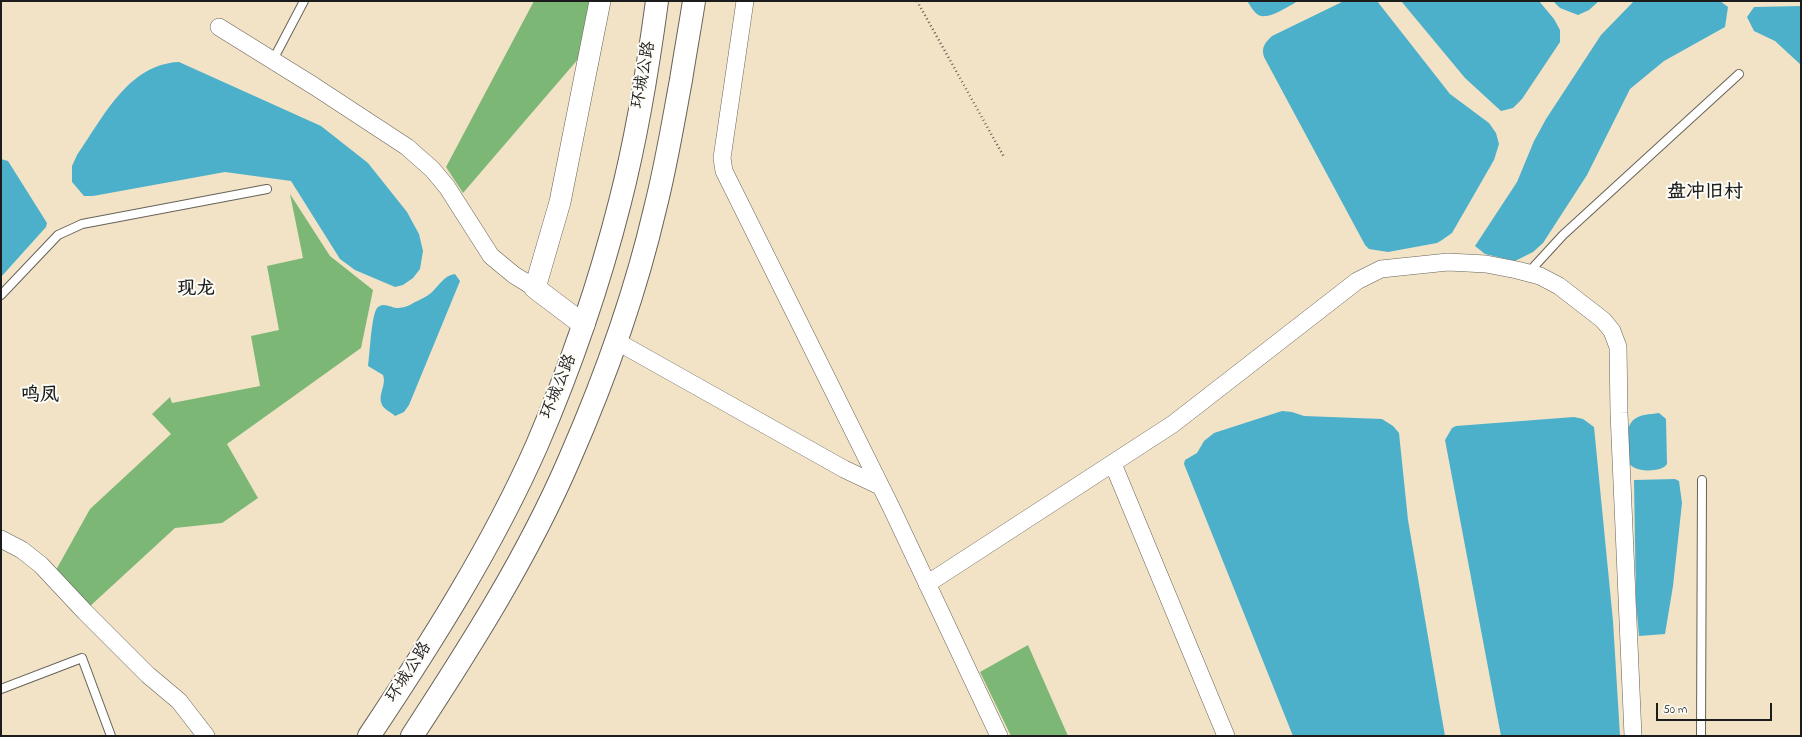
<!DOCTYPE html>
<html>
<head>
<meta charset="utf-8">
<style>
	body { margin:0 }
	#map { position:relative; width:1802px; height:737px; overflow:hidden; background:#f2e3c7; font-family:"Indie Flower",sans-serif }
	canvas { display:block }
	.frame { position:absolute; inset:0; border:2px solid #1c1c1c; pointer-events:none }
	.scale { position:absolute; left:1656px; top:703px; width:116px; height:18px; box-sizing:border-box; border:2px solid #1c1c1c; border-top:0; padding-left:5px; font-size:12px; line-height:14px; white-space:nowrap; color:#1c1c1c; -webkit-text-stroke:3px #fdfcf7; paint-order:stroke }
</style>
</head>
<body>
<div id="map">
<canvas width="1802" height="737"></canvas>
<div class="frame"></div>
<div class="scale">50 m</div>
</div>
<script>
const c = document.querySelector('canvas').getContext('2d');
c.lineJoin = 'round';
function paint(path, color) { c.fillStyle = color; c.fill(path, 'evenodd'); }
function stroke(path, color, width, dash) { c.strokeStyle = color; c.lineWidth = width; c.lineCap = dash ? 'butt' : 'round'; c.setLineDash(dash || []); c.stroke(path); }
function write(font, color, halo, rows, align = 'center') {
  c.font = font + ' "Indie Flower","LXGW WenKai TC",sans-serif'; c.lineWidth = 4; c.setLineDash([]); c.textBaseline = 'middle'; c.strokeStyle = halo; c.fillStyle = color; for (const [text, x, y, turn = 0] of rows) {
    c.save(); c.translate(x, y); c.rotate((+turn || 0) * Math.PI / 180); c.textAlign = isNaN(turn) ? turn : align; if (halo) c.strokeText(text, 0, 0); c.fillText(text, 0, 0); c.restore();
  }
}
const forest = new Path2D(`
	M534 1H592L579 58 463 193 446 167Z
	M290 194 330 256 373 290 361 348 227 444 258 498 222 523 175 528 88 608 56 570 90 509 171 434 152 414 170 397 172 403 260 386 251 336 279 330 267 266 303 258Z
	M1028 645 1068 736H1011L980 672Z`);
const water = new Path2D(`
	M1247 1H1298C1289 6 1266 22 1257 14 1253 11 1250 5 1247 1Z
	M1344 1H1377L1450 94 1489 123 1496 133 1499 144 1494 160 1452 233 1442 240 1437 243 1388 252 1369 249 1365 245 1264 57C1261 47 1265 43 1272 36Z
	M1401 1H1539L1554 19 1560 30V42L1522 99 1513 108 1501 111 1465 78Z
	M1553 1H1599L1589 10 1578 15 1560 8Z
	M1634 1H1720L1728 7 1725 27 1664 61 1630 89 1587 175 1543 243 1533 252 1515 261 1485 254 1475 246 1517 182 1534 141 1546 119 1601 35Z
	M1801 6V65L1775 41 1754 31 1747 17 1754 7Z
	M179 62 321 126 368 163 407 212 419 234 423 251 420 269 413 278 403 285 395 287 355 270 340 259 291 181 225 172 93 196H84L72 182V166L77 155C103 118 128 64 179 62Z
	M1 159 8 161 47 223 46 227 1 277Z
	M455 274 460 281 409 405 404 412 395 416C392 413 384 409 382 405 377 395 387 385 383 375L368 366C370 354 371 317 377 308 383 301 391 308 398 308 403 308 411 305 415 302 420 300 427 296 431 293 439 286 443 276 455 274Z
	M1282 411 1292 412 1304 416 1382 419 1393 426 1399 433 1408 520 1445 736H1293L1184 464 1185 460 1197 453 1204 441 1214 433Z
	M1659 413 1666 419 1667 464C1662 472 1641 472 1633 467 1631 466 1630 464 1629 463 1628 448 1622 424 1638 417 1644 414 1653 414 1659 413Z
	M1574 417 1583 419 1594 427 1613 621 1620 736H1501L1445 440 1452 428 1456 426Z
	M1675 479 1679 481 1682 503 1673 586 1665 634 1639 636 1636 603 1634 480Z`);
const path = new Path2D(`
	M917 1 1004 157`);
const service = new Path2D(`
	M273 60 304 1
	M1529 272 1563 235 1739 74
	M1 295 58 235 82 224 267 189
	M1 689 82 658 111 736
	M1701 736 1702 480`);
const minor = new Path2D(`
	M745 1 722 158 724 171 892 509 999 736
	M219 27 314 86 407 147 432 169 447 187 491 256 514 275 535 288
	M616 341 844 469 880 486
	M1113 464 1226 736
	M1 539 22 550 41 565 85 612 148 675 179 701 206 736
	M927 584 1173 424 1357 281 1381 269 1448 262 1486 264 1517 270 1540 276 1559 286 1603 320 1612 331 1618 347 1619 413 1633 736`);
const tertiary = new Path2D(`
	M584 325 535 288 560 202 600 1`);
const trunk = new Path2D(`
	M369 736C431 643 492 547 537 445 571 366 599 285 620 202 637 136 648 68 657 1
	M412 736C470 647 528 556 570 458 605 378 635 295 655 209 666 166 673 123 681 80 685 54 690 27 694 1`);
const streetNames = [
	["环城公路",645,75,-80],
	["环城公路",560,387,-68],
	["环城公路",410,673,-57]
];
const quarterNames = [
	["盘冲旧村",1705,194],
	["现龙",196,291],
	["鸣凤",40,397]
];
paint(forest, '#7db776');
paint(water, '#4cb0cb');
stroke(service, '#676258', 10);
stroke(minor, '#676258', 18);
stroke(tertiary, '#676258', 22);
stroke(trunk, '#676258', 24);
stroke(path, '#676258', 2.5, [1, 3]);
stroke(service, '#fff', 8);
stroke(minor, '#fff', 17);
stroke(tertiary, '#fff', 21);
stroke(trunk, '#fff', 22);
write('17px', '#1c1c1c', '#fdfcf7', streetNames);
write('bold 19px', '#1c1c1c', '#fdfcf7', quarterNames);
</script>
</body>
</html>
